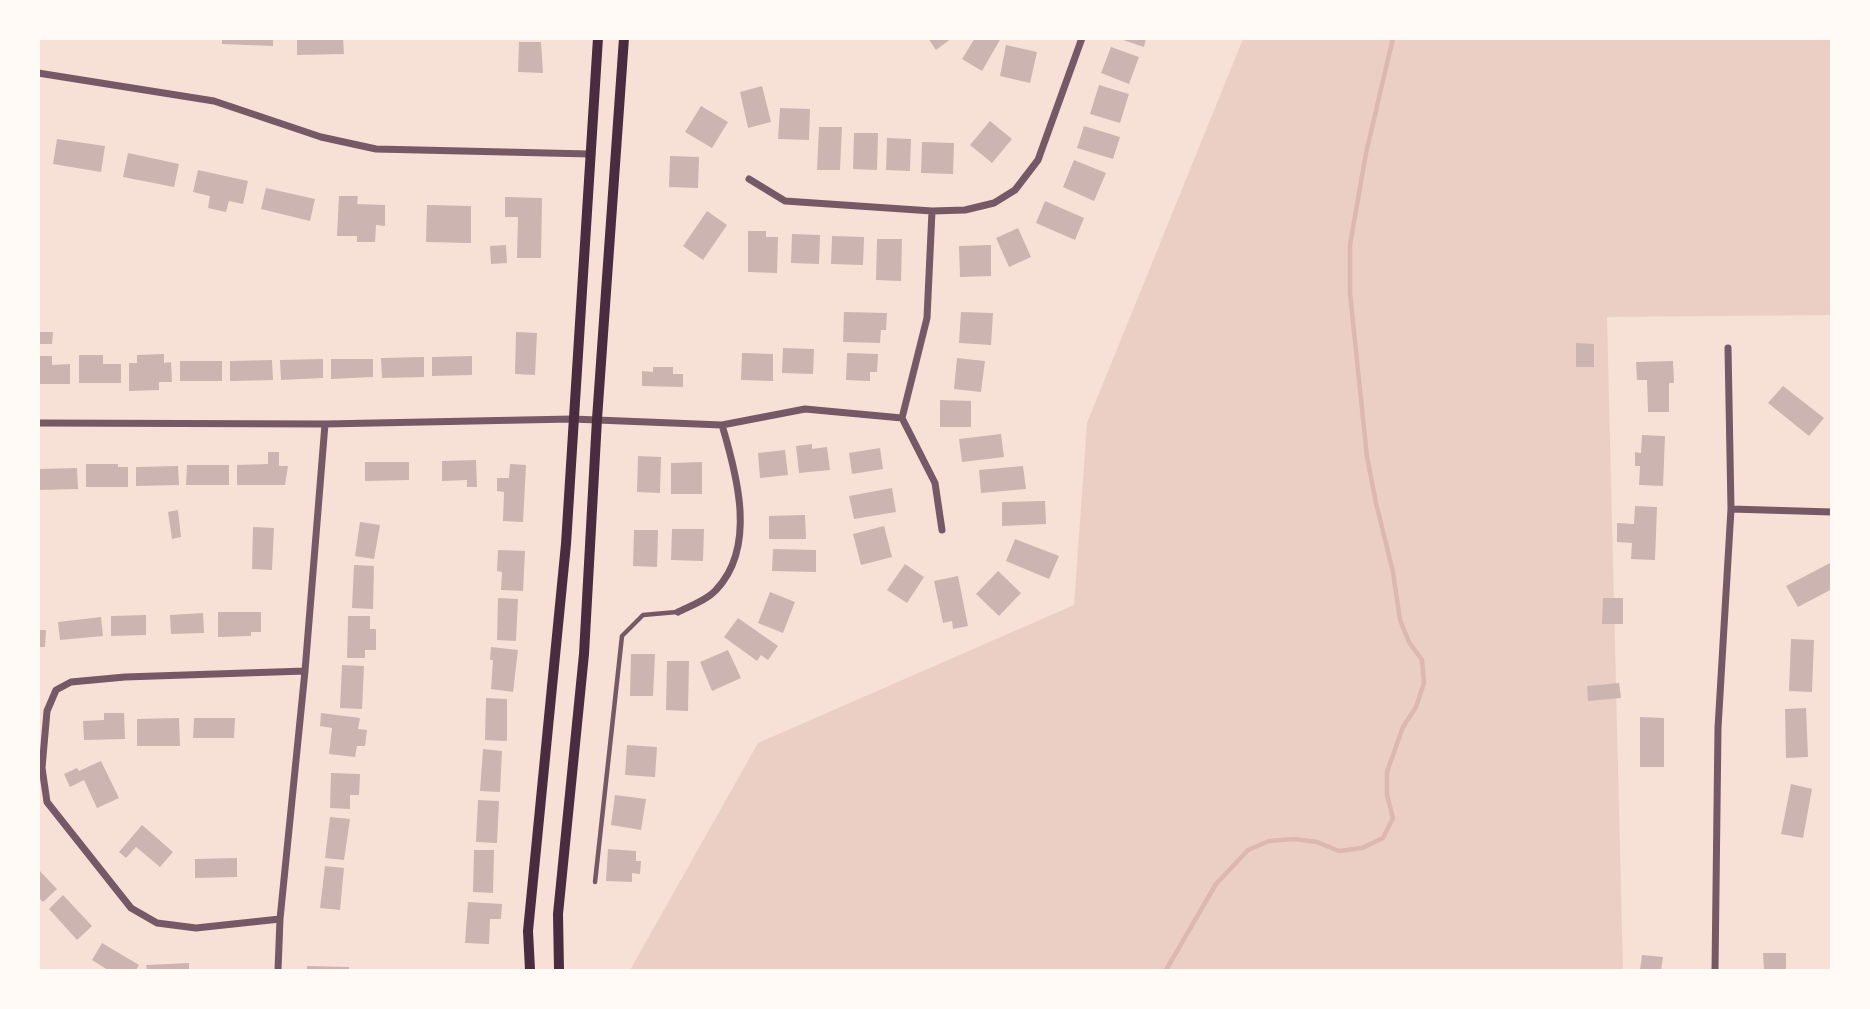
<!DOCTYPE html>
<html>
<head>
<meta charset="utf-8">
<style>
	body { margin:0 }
	#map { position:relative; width:1870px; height:1009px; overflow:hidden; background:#f7e1d7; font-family:"Open Sans",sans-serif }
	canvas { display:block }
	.frame { position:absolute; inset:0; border:40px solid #fffaf5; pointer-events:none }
</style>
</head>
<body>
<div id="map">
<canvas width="1870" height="1009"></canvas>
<div class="frame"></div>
</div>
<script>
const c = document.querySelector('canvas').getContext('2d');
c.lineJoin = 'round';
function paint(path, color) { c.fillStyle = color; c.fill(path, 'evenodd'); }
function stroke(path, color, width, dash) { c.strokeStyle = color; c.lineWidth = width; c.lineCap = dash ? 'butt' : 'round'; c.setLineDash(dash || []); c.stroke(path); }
const green = new Path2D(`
	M1243 39H1831V315L1607 317 1623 970H630L758 743 1074 605 1087 423Z`);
const stream = new Path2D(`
	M1166 970 1216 884 1248 850 1269 841 1294 839 1317 842 1339 851 1362 848 1383 838 1393 818 1387 795V772L1403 727 1416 707 1424 683 1422 660 1409 642 1400 620 1393 572 1376 503 1367 457 1350 293V245L1366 153 1393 38`);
const building = new Path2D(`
	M222 38H273V46L222 44Z
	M297 38H343L344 54 297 55Z
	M928 38H952L936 50Z
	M975 38H1001L982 71 962 59Z
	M1117 38H1146L1144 47Z
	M519 42H541L543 73 518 72Z
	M1006 45 1037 52 1030 83 1000 76Z
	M1111 47 1139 57 1129 84 1101 73Z
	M1099 85 1129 94 1120 123 1090 114Z
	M762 86 771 122 748 128 740 92Z
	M701 106 728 122 712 148 685 132Z
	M780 108 810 109 809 140 778 139Z
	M990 121 1012 139 992 163 970 145Z
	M1084 126 1120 137 1113 159 1077 148Z
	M819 127H842L840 170H817Z
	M854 133H878L877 170 853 169Z
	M887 138 911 139 910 171 886 170Z
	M57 139 105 146 101 172 53 164Z
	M922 142 954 143 953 174 921 173Z
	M128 153 179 164 174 187 123 177Z
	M670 156 699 157 698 188 669 187Z
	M1074 160 1106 173 1094 201 1063 187Z
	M198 170 248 181 243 204 229 201 226 212 208 208 210 196 193 192Z
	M266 188 315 199 310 221 261 209Z
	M339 196H358L357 204 385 205V226L376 225 375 242H357V236H337Z
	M505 197 542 198 541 258H517L518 217H505Z
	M1045 201 1084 218 1075 240 1036 223Z
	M427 205 471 206V243L426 242Z
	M707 211 727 225 703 260 683 246Z
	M1018 228 1031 257 1009 267 996 238Z
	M748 231H766V237H778L777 273 748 272Z
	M792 234 820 235 819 264 791 263Z
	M832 236 864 237 863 265 831 264Z
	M877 239H902L901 281 876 280Z
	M506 245 507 263 491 264 490 246Z
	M991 245V276L960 277 959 246Z
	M844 312 887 313 886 330H881L880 343 843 342Z
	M961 312 993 313 991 345 959 343Z
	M38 332H53L52 344H38Z
	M516 332 537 333 535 375 515 374Z
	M1576 343 1594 344V367H1576Z
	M783 348 814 349 813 374 782 373Z
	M742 353 773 354V381L741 380Z
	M847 353 878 354 877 372H870V381L846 380Z
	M164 354V363L171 362 172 382H159V390L129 391V363H137V355Z
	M79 355H103V364H121V383H79Z
	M38 356H52V365L70 364V384H38Z
	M472 356V375L432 376V357Z
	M424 357V377L382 378 381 358Z
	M957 358 985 361 981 392 954 389Z
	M323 359V378L281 380 280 360Z
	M331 359H373V377L331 379Z
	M272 360 273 380 230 381V361Z
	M180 361H222V381H180Z
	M1673 361 1674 383H1669V412H1648L1647 380H1637L1636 362Z
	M653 367H673V374H683V387L642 386V371L653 372Z
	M1783 386 1824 418 1809 436 1768 403Z
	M940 400 971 401V427H940Z
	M1001 434 1004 457 962 462 959 439Z
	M1642 435 1665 436 1663 486 1639 485 1640 466H1635V452L1641 453Z
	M812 444V449L827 447 830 470 799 473 796 446Z
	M880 448 883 469 852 474 849 453Z
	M785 450 788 475 760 478 758 453Z
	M268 452H279V466H288L285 485H237V465L268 464Z
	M638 456 661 457 660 493 637 492Z
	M476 460 477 487H467V480L442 481V461Z
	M365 462H409V480L365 481Z
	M702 462V494H671V463Z
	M86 464H118V467H128V487H86Z
	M510 464 526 465 523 522 503 521 504 492 497 491V478H509Z
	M187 465H229V485H186Z
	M178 466 179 485 136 486V467Z
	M1023 466 1026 489 981 493 979 470Z
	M77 468 78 489 38 490V469Z
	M892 488 896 512 854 519 849 496Z
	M1045 501 1046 524 1002 526V502Z
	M1635 506 1657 507 1655 560 1631 559 1632 543 1617 542V523L1634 524Z
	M178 510 181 537 172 539 168 512Z
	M805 515 806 539H769V516Z
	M360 522 380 525 374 559 355 556Z
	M884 526 892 557 861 565 853 534Z
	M253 527 274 528 272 570 252 569Z
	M672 529H704L703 561 671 560Z
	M634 530H658L657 567 633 566Z
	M1015 539 1059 556 1049 579 1006 561Z
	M773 549 816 550V572L772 571Z
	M498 550 525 551 523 591 501 590 502 572 497 571Z
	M1832 562V589L1798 607 1786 586Z
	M905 564 924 577 907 603 887 590Z
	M354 565 374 566 373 609 352 608Z
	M998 571 1021 593 999 616 976 594Z
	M958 576 968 626 953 629 952 621 943 623 934 581Z
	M770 592 795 602 783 633 758 623Z
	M498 598 518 599 516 641 497 640Z
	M1603 598H1623V624H1602Z
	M218 612H261V632H251V636L218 637Z
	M203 613 204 633 171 634 170 615Z
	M146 615V635L111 636V616Z
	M348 616H370V629H376V650H365V658H347Z
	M101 617 103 636 60 640 58 622Z
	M738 618 778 646 768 660 761 655 757 661 724 637Z
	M38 630H46L45 647H38Z
	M1791 639 1814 640 1812 692 1789 691Z
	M491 647 518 650 513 692 491 689 493 660H490Z
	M728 650 741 678 712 691 700 662Z
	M631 654H655L653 696H630Z
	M667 661H689L688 711 666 710Z
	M342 665 364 666 362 709 340 708Z
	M1619 683 1621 698 1588 701 1587 686Z
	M486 698 507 699V741L485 740Z
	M1806 708 1808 757 1786 758 1785 709Z
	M104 713H124L125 739 84 740 83 721 104 720Z
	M321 713 360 718 358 729 367 730 365 746H357L355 757 329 754 332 728 320 726Z
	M1640 717 1664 718V767H1640Z
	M179 718 180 746H137V719Z
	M194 718H235L234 738H193Z
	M627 745 657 747 655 777 625 775Z
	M483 749 502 751 500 792 480 791Z
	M101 761 119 798 97 808 84 780 70 787 64 774 77 768 79 771Z
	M331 773 360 774 359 795H350V809L330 808Z
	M1791 784 1812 789 1803 838 1781 834Z
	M615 795 646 799 641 830 611 825Z
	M478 800 499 801 497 843 476 842Z
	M330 817 350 819 344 860 325 858Z
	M142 825 173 852 160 867 136 847 126 858 119 852Z
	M608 849 636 851V861H641L640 874 632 873V882L606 881Z
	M474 850H494L493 893 473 892Z
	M237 858V877L195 878V859Z
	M325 866 344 868 340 910 320 908Z
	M38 869 57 889 43 902 38 897Z
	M63 895 92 926 77 940 49 909Z
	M468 902 502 904 501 919H490L489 944 465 943Z
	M102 943 139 965 136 970H108L92 960Z
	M1763 953H1786V970H1764Z
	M1642 955 1663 957 1661 970H1640Z
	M189 963V970H147L146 965Z
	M307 966 349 967V970H307Z`);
const service = new Path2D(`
	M595 882 622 636 643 615 677 612`);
const minor = new Path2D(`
	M38 73 214 101 321 137 376 149 590 154
	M749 179 785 201 932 211 965 210 994 203 1015 190 1038 160 1082 38
	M932 211 927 318 902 418 935 483 942 530
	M38 423 325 424 572 419 722 425 805 409 902 418
	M1731 509 1832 512
	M678 612C690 606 707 600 716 590 757 547 737 475 722 425
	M280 919 196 928 157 923 131 908 47 802 42 768 47 711 56 690 71 682 125 677 305 671
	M278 970 280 919 305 671 325 424
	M1715 970 1718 728 1731 509 1728 348`);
const secondary = new Path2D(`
	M530 970 528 931 566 544 598 38
	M559 970 558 914 584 654 597 419 624 38`);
paint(green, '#ebcfc5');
stroke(stream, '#dcb8b0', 4.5);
paint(building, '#ccb4b1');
stroke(service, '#755966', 4.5);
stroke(minor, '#755966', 7);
stroke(secondary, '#4a2c40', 10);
</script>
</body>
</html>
